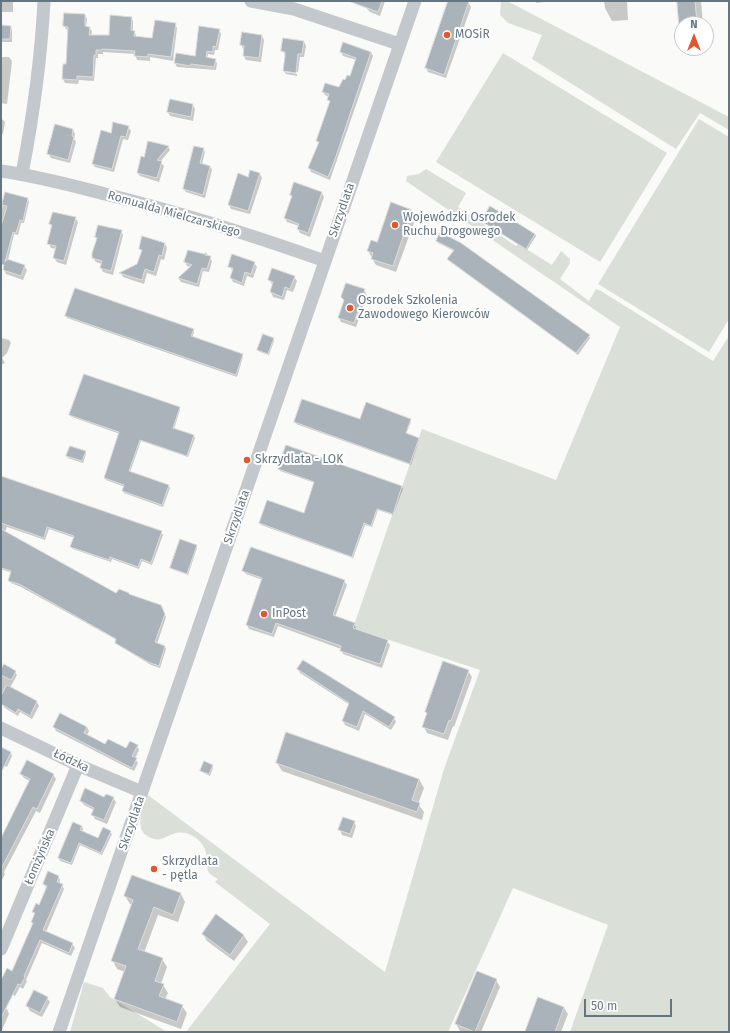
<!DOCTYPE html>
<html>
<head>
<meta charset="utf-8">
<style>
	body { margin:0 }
	#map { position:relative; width:730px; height:1033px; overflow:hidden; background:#fafaf8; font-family:"Fira Sans",sans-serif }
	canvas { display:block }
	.frame { position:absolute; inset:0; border:2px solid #657683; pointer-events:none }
	.north { position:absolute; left:674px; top:16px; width:40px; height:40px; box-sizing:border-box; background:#fff; border:1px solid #c1c8cd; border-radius:50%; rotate:0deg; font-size:11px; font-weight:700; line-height:16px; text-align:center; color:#657683 }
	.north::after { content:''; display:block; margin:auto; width:14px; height:18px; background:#e4572e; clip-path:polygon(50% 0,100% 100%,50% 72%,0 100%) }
	.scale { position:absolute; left:584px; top:999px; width:88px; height:18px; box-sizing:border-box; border:2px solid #657683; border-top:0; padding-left:5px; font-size:12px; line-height:14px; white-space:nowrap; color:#657683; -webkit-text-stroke:3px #fff; paint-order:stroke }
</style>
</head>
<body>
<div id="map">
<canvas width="730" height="1033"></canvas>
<div class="frame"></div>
<div class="north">N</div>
<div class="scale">50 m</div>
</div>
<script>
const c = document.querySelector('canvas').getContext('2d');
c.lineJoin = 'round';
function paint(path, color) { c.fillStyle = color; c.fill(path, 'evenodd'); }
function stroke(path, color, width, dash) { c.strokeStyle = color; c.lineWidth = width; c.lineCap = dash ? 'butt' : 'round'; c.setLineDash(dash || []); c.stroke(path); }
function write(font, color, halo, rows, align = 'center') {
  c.font = font + ' "Fira Sans",sans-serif'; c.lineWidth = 4; c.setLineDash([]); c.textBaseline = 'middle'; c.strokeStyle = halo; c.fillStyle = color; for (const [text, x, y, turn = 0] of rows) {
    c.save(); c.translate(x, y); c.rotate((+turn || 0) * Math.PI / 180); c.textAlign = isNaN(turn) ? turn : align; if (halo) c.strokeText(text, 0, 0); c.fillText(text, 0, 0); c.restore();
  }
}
const green = new Path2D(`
	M501 1H507L729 117V130L700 113 676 149 532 59 542 35 508 23 500 15Z
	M503 53 667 153 600 262 436 162Z
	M699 119 729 137V319L709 352 598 284Z
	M426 169 466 193 458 207 516 246 518 244 552 265 561 251 570 259V263L560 279 589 301 596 289 601 291 713 361 729 336V1032H570L608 925 513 888 448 1032H186L270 924 215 882 218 879C215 877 210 875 208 871 207 868 207 865 207 862 207 852 204 844 196 838 190 833 180 831 173 834 169 835 165 838 161 839 157 840 153 839 149 837 133 829 143 808 148 795L385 972 444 769 480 670 353 628 422 429 556 480 620 327 406 181 407 176 419 174Z
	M84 982 103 988 110 997 167 1032H70Z`);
const shadow = new Path2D(`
	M1 1H13V12H2L1 10Z
	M360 1H385L380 16 370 12Z
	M449 1H465L468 2 471 7 446 78 428 72 426 68Z
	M536 1H552L536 3Z
	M604 1H627L628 20 612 21 605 8Z
	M678 1H701L703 24H682V27L680 25Z
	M85 15 87 19 86 27 89 28 92 31 91 36H110L131 18 133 21V31L136 35V38L153 39 175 24 177 28 173 61 150 57V61L137 60 135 54 103 52V54H98V58H96L94 81 79 80 78 84 65 83 63 79 66 66 68 30H67L64 26Z
	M1 27H10L12 30V42H1Z
	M219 30 221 34 218 50H215L214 55 208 54 207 59 215 60 217 63 216 70 177 67 175 63 176 54 196 57Z
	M262 36 264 40 261 62 246 60 244 56V50L241 45Z
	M304 42 306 46 304 57H300L298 72 285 70V72L297 74V76L286 74 284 71 286 55 282 51Z
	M341 52H371L373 56 330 180 311 172 309 168 319 144 317 141 330 103 328 100 329 97 325 95 323 92 340 89 351 77 356 60 343 56Z
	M1 57H9L12 61 7 104 1 103Z
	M193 105 195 109 193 121 170 116 168 112Z
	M1 118 5 122 3 134 1 133Z
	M128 127 131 131 128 140 123 139 114 172 95 167 93 164 111 134Z
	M73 130 75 134 74 139 76 142 70 163 51 158 48 154Z
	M168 147 170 150 160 162 164 166 159 182 140 176 138 173 144 158Z
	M203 149 205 152 202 164 210 166 212 170 205 198 186 192 184 189Z
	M260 174 262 178 250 214 231 209 229 205 249 178Z
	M295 183 322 193 324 197 310 237 300 233 298 229 299 226 287 222 285 218 292 198 291 195Z
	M6 194 28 199 29 202 24 223H21L18 235 14 234 8 260 24 266 27 270 23 280 6 274 4 270 7 260 1 258V212Z
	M412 210 416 217 396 272 376 265 368 251Z
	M75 218 78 222 66 265 57 262 54 258 57 249 51 248 48 243 52 228 50 224Z
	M482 221 535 234 536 236 527 250Z
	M121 231 123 235 113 275 103 272 101 268 102 264 96 262 93 258 98 240 96 237Z
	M441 234 589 336 590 338 578 355 449 261 448 259 454 251 438 243 437 241Z
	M165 244 167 248 164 260 161 259 156 276 147 273 144 284 123 277 121 273 138 265 142 253 140 249Z
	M206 253 212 261 209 272 203 271 199 287 181 282 179 279 191 267 187 266 185 262 204 255Z
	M254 263 257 267 253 278 247 276 244 286 233 282 231 278 233 271 229 266Z
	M294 277 297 281 293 292 287 290 284 300 273 297 271 292 273 285 269 280Z
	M364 290 367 295 356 327 341 322 339 318Z
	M66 316 193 330 194 332 192 338 242 355 243 357 237 377 67 318Z
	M1 338 9 340 11 343 7 353 2 358 5 363 1 365Z
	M273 339 274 341 269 355 260 352 258 350Z
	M179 408 180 410 174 429 194 436 195 438 188 457 141 441 130 472 169 486 170 488 163 507 124 493 123 491 125 487 106 480 105 478 120 434 72 417 70 415Z
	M360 420H410L411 422 406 434 418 439 419 440 411 465 296 424 295 422Z
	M85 452 86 454 83 463 68 458 67 456Z
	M279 469 402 487 403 489 393 515 378 510 372 527 365 525 353 558 261 525 260 523 304 514 315 483 280 471Z
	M1 477 161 532 163 535 152 565 142 561 139 569 112 559 111 562 73 549 71 547 75 538 49 529 45 540 7 527 5 532 117 595H130L160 606 166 617 157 644 165 646 166 649 160 668 151 665 118 645 116 643 117 640 21 587 11 583 9 580 12 573 1 569Z
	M196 546 197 548 188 575 172 569 171 567Z
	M243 571 344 581 347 585 335 617 354 624 356 628V630L387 641 390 645 382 668 343 654 341 649 278 626 274 637 249 629 247 625 263 580 246 574Z
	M298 669 394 718 396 722 391 730 365 714 359 731 345 725 343 721 350 705 300 673Z
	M1 671 15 672 17 675 10 688 37 702 39 706 32 719 20 712 18 716 5 708 1 703Z
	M468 671 472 677 454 727 453 726 448 740 427 733 424 727Z
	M54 727H87L89 731 87 735 106 745 127 749 137 746 139 750 135 759 138 763 134 771 56 731Z
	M1 748 11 753 12 756 7 767 1 764Z
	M277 763 419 779 424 788 418 804 424 812 422 820 282 771Z
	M212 766 213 768 210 776 202 772 201 771Z
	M21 774H53L56 779 40 813 36 811 4 872 5 874 1 882V839L30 781 24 778Z
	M113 798 116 802 107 824 95 819 92 814 94 810 84 805 81 801Z
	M354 822 356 826 352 838 342 835 340 830Z
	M82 826 83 829 82 832 98 840 110 832 112 834 102 855 80 845 72 865 60 861 59 858Z
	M58 876 60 880 59 884 62 885 64 889 46 932 72 944 75 948 71 956 42 943 26 980 27 981 23 989 20 987 15 996 2 989 1 982 12 972 34 924 32 922 35 916 33 912 40 906 46 888 44 884Z
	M181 894 185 902 178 922 158 915 144 953 162 959 167 967 161 984 163 985 168 993 165 999 182 1006 187 1013 181 1029 120 1007 115 999 125 972 117 969 113 961 132 905 130 904 125 896Z
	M217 916 244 936 248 942 234 961 207 941 203 934Z
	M496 980 500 987 481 1032H464L460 1031 456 1024Z
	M47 998 50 1002 42 1017 30 1011 27 1006Z
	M538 998 564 1008 568 1014 561 1032H526Z
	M1 1007 7 1009 9 1014 1 1032Z`);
const building = new Path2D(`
	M351 1H382L378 12 351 2Z
	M448 1H469L444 75 425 68Z
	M677 1H695L697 23 679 24Z
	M64 13 85 14V26L90 27 89 35H109L110 15 132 17 131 30 135 31 134 36 152 38 155 20 176 23 171 57 148 54V57L134 56 135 51 102 49V50H96V55H94L93 77 77 76V80L62 79 63 64H66L68 27 63 26Z
	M1 25 11 26 10 39H1Z
	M199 26 220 29 216 47 213 46V52L207 51 206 57 216 59 214 67 191 64 190 66 174 63 176 53 195 56Z
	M242 32 262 35 259 58 243 56 244 46 240 45Z
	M283 38 304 41 302 54H298L296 73 283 71 285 56V52L281 51Z
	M343 42 371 52 352 108 334 162 328 177 308 168 319 142 316 141 330 101 327 100 329 94 322 92 325 83 339 87 343 79 345 80 347 75 350 76 356 58 340 52Z
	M170 99 193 104 191 117 167 112Z
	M113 122 129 126 126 137 121 136 112 169 92 164 101 130 111 133Z
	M55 124 73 129 72 136 74 137 68 160 47 154Z
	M148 141 169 146 157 160 162 161 157 178 137 173 141 156 144 157Z
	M194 146 204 148 200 163 210 166 203 195 183 189Z
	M250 170 260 173 248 211 228 205 238 173 248 177Z
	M294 182 322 192 308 233 297 229 299 224 284 218 292 196 290 195Z
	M5 192 28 198 23 221 20 220 16 233 13 232 5 262 7 259 25 265 21 276 3 270 4 265 1 264V226L7 206 2 205Z
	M391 202 412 210 393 266 371 259 373 253 367 251 371 240 377 242Z
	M490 206 535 234 526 249 481 221Z
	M53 212 76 217 64 261 53 258 56 246 47 244 52 225 49 224Z
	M98 225 122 230 111 271 100 268 102 261 92 258V253L97 238 95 237Z
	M440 232 461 243 590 335 576 353 447 259 454 250 436 241Z
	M142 236 165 243 162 256 159 255 154 272 145 269 142 280 119 273 137 264 142 250 139 249Z
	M188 250 204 254 206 252 205 255 211 256 207 269 202 268 197 284 178 278 192 265 184 262Z
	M232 254 255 262 251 274 245 272 242 283 230 278 233 268 228 267Z
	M272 268 295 276 290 289 285 287 282 297 270 292 273 282 268 280Z
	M346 283 365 289 354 323 338 318 344 300 341 297Z
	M75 288 194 329 191 336 243 354 236 375 65 316Z
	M263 334 274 338 268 354 257 350Z
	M84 374 180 407 173 428 194 435 187 456 140 440 129 471 169 485 162 505 122 491 124 485 104 478 119 432 69 415Z
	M302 399 360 419 366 402 411 419 406 433 419 438 410 464 294 422Z
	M286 445 402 486 393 514 377 509 371 526 364 523 352 557 259 523 267 500 304 513 314 482 278 469Z
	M70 446 86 451 82 461 66 456Z
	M1 476 162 531 151 563 141 559 138 567 110 557 109 560 70 547 74 536 47 527 44 538 1 523Z
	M1 529 116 593 119 589 129 593V594L161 605 165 614 155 642 165 646 159 666 148 662 115 643 116 639 19 584 8 581 11 571 1 568Z
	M180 539 197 545 187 574 170 568Z
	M251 547 345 580 333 615 355 623 353 628 388 640 380 664 340 651 341 646 276 623 272 634 246 625 262 578 242 571Z
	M303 660 395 717 389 727 363 711 357 727 342 721 349 703 297 669Z
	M443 661 469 670 451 721 449 720 444 734 422 727 427 713 425 712Z
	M4 664 16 671 11 680 1 675V669Z
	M7 685 37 701 30 716 18 709 16 713 1 704V696Z
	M60 713 87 727 84 733 105 744 108 739 126 748 130 741 138 745 132 756 137 758 132 768 53 727Z
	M286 732 419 779 412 800 420 803 417 812 276 763Z
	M1 747 11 752 1 773Z
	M27 760 54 774 37 809 33 807 1 869V838L30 779 20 774Z
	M204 761 213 765 209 774 200 771Z
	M85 788 104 797 106 794 114 797 104 820 91 815 94 808 80 801Z
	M343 817 355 821 350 834 338 830Z
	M73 822 82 826 80 830 98 838 103 827 111 831 101 853 79 843 71 863 58 858Z
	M48 871 59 876 57 882 63 884 43 930 73 943 69 953 40 940 24 976 25 977 21 985 18 984 1 1018V980L7 968 12 971 33 923 31 922 35 913 32 912 36 903 39 905 47 886 43 884Z
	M132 875 181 893 173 915 154 907 138 949 163 958 155 981 164 984 159 996 183 1005 177 1022 114 999 126 966 111 961 133 900 124 896Z
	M216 914 244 935 230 955 202 934Z
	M477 971 497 979 475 1032 455 1024Z
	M34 990 48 997 40 1013 26 1006Z
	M538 997 564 1007 555 1032H525Z`);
const street = new Path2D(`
	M251 1 294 9 399 44
	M1 171C37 176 70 185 105 194 179 212 252 235 325 261
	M22 174C33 117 41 60 44 1
	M1 728 78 765 142 792
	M1 949 78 765
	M59 1032 415 1`);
const markers = [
	[447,35,4,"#e4572e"],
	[395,225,4,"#e4572e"],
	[350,308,4,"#e4572e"],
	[247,460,4,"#e4572e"],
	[264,614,4,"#e4572e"],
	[154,869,4,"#e4572e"]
];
const poiNames = [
	["MOSiR",455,35],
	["Wojewódzki Osrodek",403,218],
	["Ruchu Drogowego",403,232],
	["Osrodek Szkolenia",358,301],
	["Zawodowego Kierowców",358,315],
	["Skrzydlata - LOK",255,460],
	["InPost",272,614],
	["Skrzydlata",162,862],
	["- pętla",162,876]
];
const streetNames = [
	["Skrzydlata",342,210,-71],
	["Romualda Mielczarskiego",174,214,16],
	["Skrzydlata",237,517,-71],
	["Łódzka",71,761,25],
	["Skrzydlata",132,823,-71],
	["Łomżyńska",40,857,-67]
];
paint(green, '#dadfd7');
paint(shadow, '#0003');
paint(building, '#aab3b9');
stroke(building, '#dcdcda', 1);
stroke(street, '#c3c8cc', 13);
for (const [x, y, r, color] of markers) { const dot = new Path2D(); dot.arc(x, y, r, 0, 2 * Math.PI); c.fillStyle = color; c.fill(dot); stroke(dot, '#fff', 1.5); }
write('12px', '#657683', '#fff', poiNames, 'left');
write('12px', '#657683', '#fff', streetNames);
</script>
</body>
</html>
